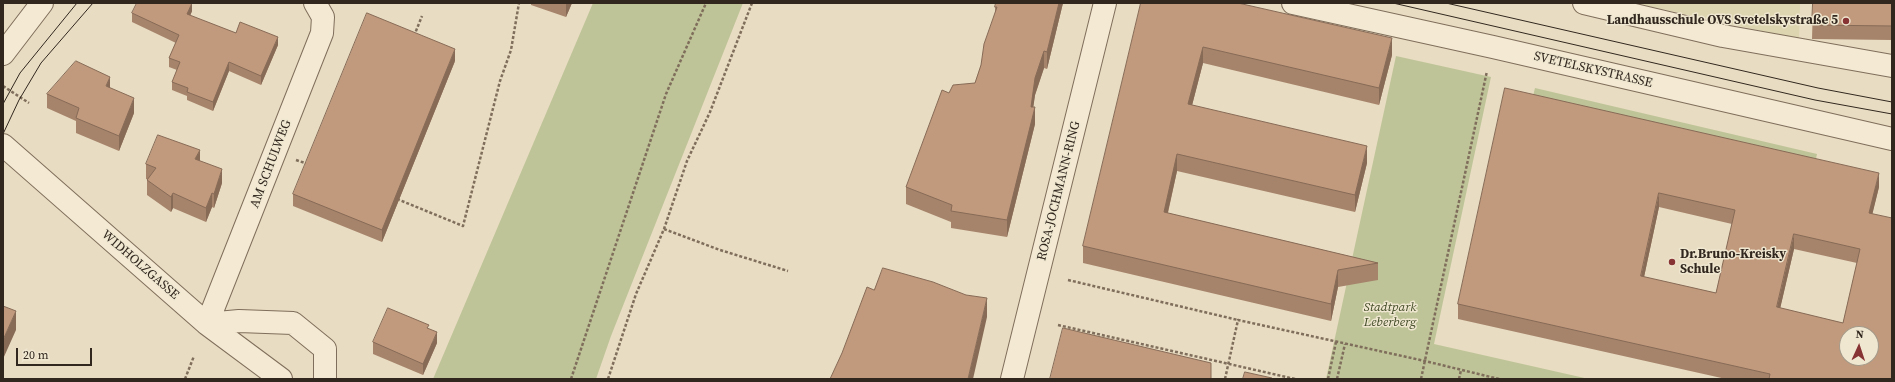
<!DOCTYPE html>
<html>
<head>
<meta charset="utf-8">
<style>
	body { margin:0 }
	#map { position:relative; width:1895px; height:382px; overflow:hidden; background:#e8dcc2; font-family:"Source Serif 4",serif }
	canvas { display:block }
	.frame { position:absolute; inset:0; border:4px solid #31271e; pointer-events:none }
	.north { position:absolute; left:1839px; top:326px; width:40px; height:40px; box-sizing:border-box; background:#f0e7d1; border:1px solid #a49a89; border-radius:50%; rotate:3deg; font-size:11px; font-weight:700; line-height:16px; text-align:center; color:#31271e }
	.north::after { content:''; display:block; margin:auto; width:14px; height:18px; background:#873334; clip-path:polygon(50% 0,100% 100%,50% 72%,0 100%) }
	.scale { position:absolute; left:16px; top:348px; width:76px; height:18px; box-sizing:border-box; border:2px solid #31271e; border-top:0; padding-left:5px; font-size:12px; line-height:14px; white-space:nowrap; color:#31271e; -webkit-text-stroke:3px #f0e7d1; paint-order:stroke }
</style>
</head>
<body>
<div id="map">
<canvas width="1895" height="382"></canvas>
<div class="frame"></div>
<div class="north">N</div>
<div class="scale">20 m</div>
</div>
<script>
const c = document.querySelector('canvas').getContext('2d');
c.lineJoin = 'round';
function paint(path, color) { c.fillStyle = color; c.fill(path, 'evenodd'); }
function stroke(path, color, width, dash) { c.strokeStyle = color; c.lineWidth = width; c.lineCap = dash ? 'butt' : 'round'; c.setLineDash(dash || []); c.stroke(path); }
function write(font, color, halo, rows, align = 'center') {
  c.font = font + ' "Source Serif 4",serif'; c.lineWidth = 3; c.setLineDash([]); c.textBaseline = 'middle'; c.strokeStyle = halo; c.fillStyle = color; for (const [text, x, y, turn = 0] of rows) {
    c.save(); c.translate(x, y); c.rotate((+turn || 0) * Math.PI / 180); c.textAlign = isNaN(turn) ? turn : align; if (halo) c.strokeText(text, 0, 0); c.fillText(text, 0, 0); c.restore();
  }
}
const farmland = new Path2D(`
	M1634 3H1800L1799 39Z`);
const green = new Path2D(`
	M593 3H743L611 336 596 379H433Z
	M1396 56 1491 77 1434 344 1589 379H1326Z
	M1535 88 1817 154 1813 172 1530 108Z`);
const path = new Path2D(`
	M414 36 422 16
	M3 86 29 103
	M296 160 308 164
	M397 199 463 226 500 81 511 50 519 3
	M664 229 720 250 788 271
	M1068 280 1238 320
	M1058 325 1295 379
	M185 379 194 356
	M571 379 666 94 706 3
	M608 379 636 294 664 229 687 161 710 112 752 3
	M1225 379 1238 320 1425 361 1499 379
	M1328 379 1336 342
	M1337 379 1345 344
	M1421 379 1487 71
	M1459 379 1461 370`);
const minor = new Path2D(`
	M1293 3 1493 47 1892 139
	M1584 3 1723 36 1892 66
	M3 54 42 3
	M3 145 207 324 281 379
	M207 324 322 33 323 17 315 3
	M207 324 239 321 293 323 325 349V379
	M1012 379 1105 3`);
const tram = new Path2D(`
	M1393 3 1815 100 1892 114
	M1446 3 1818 88 1892 102
	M3 104 20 73 77 3
	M3 134 19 100 41 63 93 3`);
const wall = new Path2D(`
	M531 3H572L566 17 531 5Z
	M1063 3 1047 69 1044 68 1035 95 1033 107 1035 124 1007 237 951 228V222L906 204V187L949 93 975 83 981 65 995 14V7Z
	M1141 3 1392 55 1379 105 1203 63 1192 105 1367 163 1355 212 1177 171 1168 213 1378 263V280L1338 287 1331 321 1083 263V246Z
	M1813 3H1892V40L1812 39Z
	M192 11 190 16 236 33 278 45 261 85 229 71 213 111 187 100V96L172 90V82L177 70 169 67V58L176 43 132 22V13Z
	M455 61 382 242 293 206V194Z
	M110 88 134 113 119 151 76 133V121L47 108V94Z
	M1505 88 1879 187 1872 214 1892 379H1726L1458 319V304ZM1659 207 1732 224 1716 293 1644 277ZM1794 249 1857 263 1843 323 1780 308Z
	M200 161 222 183 214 208 212 207 206 222 173 208 171 212 147 195V179H146V164Z
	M373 342 437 343 423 375 373 354Z`);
const shadedWall = new Path2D(`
	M192 3V11L187 23V14Z
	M566 3H572L566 17Z
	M1059 3H1063L1047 69V52Z
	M278 37V45L261 85V76Z
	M1392 38V55L1379 105V88Z
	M1203 47V63L1188 121V104Z
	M455 49V61L382 242V230Z
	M1044 51V68L1035 95 1032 117 1035 107V124L1007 237V220L1035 78Z
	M229 62V71L213 111V102Z
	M110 77V91L106 86Z
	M134 98V113L119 151V136Z
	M1367 146V163L1355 212V195Z
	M200 150V164L195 159Z
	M1177 154V171L1164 229V212Z
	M222 169V183L214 208V194Z
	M1879 173V187L1869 228V213Z
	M173 193V208L171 212V197Z
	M212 193V207L206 222V208Z
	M1659 193V207L1641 291V276Z
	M1794 234V249L1777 322V307Z
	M1338 270V287L1331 321V304Z
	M987 298V317L973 379H968Z
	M16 311V330L3 359V340Z
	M437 332V343L423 375V364Z`);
const building = new Path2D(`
	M137 3H192L187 14 236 33 240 22 278 37 261 76 229 62 213 102 187 92 188 88 172 82 180 62 169 58 179 35 132 13Z
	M996 3H1059L1047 52 1044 51 1035 78 1031 107H1035L1007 220 951 211 952 205 906 187 942 90 949 93 953 85 975 83 981 65 984 44 997 7H995Z
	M1141 3H1238L1392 38 1379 88 1203 47 1188 104 1367 146 1355 195 1177 154 1164 212 1378 263 1338 270 1331 304 1083 246Z
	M1813 3H1892V26L1812 25Z
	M367 13 455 49 382 230 293 194Z
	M76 61 110 77 106 86 134 98 119 136 76 118 79 108 47 94Z
	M1505 88 1879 173 1869 213 1892 218V379H1769L1770 374 1458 304ZM1659 193 1735 210 1716 293 1641 276ZM1794 234 1860 249 1843 323 1777 307ZM1847 334H1871V358H1847Z
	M158 135 200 150 195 159 222 169 214 194 212 193 206 208 173 193 171 197 147 180 156 168 146 164Z
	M883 268 933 282 966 295 987 298 968 379H830L842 353 867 287 874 290Z
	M3 306 16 311 3 340Z
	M388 308 429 325 427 328 437 332 423 364 373 342Z
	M1063 328 1211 363V379H1050Z
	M1245 372 1272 378V379H1243Z`);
const markers = [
	[1846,21,4,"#873334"],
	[1672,262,4,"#873334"]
];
const poiNames = [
	["Landhausschule OVS Svetelskystraße 5",1838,21],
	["Dr.Bruno-Kreisky",1680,255,"left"],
	["Schule",1680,270,"left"]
];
const streetNames = [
	["SVETELSKYSTRASSE",1593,70,13],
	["AM SCHULWEG",271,164,-69],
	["ROSA-JOCHMANN-RING",1059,191,-76],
	["WIDHOLZGASSE",140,265,41]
];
const parkNames = [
	["Stadtpark",1390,308],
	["Leberberg",1390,323]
];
paint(farmland, '#dcd5b0');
paint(green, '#bfc498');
stroke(minor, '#7f6e5b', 24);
stroke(path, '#7f6e5b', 2.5, [3, 2]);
stroke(minor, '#f4ead4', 22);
stroke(tram, '#31271e', 1);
paint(wall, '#a6846b');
paint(shadedWall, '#876b57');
paint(building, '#c1997c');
stroke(building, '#876b57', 1);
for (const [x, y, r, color] of markers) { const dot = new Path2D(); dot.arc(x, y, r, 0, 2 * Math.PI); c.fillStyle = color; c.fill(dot); stroke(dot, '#f0e7d1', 1.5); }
write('bold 13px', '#31271e', '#f0e7d1', poiNames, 'right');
write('13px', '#31271e', '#f0e7d1', streetNames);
write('italic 13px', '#424b27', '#f0e7d1', parkNames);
</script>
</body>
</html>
